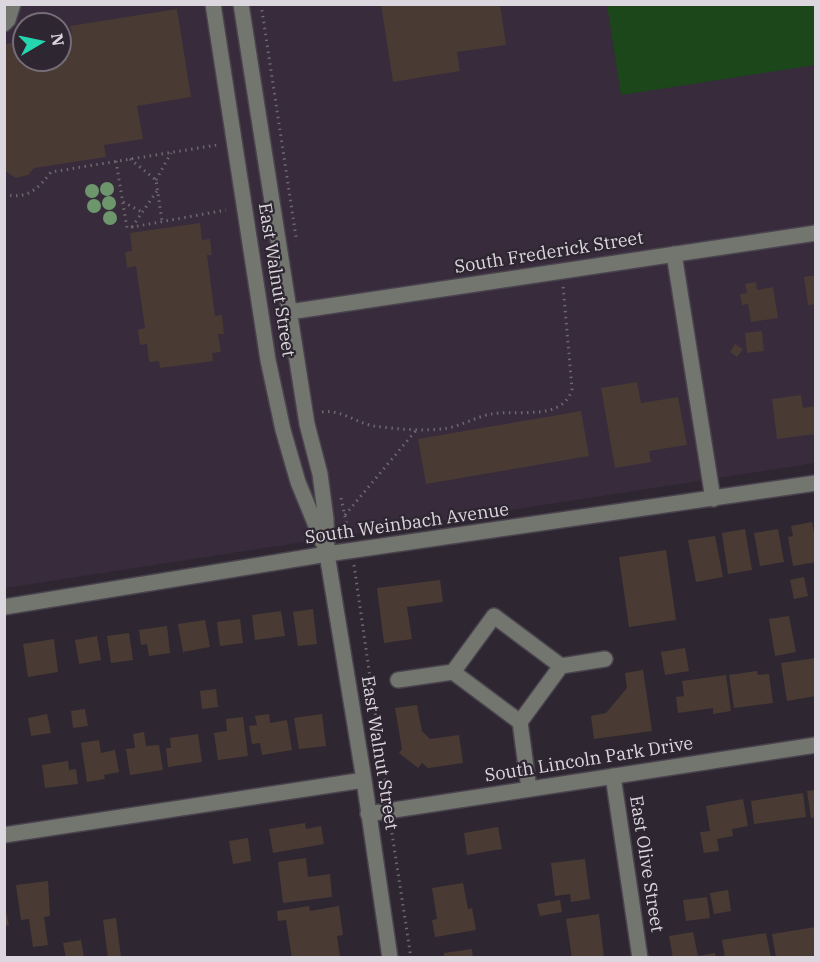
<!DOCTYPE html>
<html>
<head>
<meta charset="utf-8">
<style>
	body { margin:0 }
	#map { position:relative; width:820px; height:962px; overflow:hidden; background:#2e2732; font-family:"IBM Plex Serif",serif }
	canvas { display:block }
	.frame { position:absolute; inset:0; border:6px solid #dcd7de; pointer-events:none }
	.north { position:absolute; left:12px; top:12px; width:60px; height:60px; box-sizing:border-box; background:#2e2732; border:2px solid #746d77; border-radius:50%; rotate:81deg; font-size:16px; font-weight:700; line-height:24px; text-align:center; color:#dcd7de }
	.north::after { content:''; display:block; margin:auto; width:21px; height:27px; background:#24d5ae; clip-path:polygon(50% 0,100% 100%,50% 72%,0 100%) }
</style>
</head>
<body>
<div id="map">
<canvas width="820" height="962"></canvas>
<div class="frame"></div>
<div class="north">N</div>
</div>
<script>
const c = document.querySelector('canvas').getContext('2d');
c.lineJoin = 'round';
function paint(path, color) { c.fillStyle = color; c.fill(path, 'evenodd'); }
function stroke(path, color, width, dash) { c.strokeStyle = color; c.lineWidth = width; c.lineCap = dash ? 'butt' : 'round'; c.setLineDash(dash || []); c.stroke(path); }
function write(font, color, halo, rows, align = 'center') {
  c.font = font + ' "IBM Plex Serif",serif'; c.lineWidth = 4.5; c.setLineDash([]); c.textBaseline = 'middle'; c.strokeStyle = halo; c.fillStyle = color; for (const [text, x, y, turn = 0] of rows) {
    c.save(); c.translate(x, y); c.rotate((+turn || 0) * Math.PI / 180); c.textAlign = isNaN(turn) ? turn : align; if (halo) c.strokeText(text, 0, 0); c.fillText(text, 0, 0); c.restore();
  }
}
const built = new Path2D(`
	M5 5H815V463L5 588ZM24 24H60V60H24Z`);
const green = new Path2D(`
	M607 5H815V65L621 95Z`);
const building = new Path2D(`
	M381 4H500L506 45 457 52 460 71 393 82Z
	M177 9 191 97 137 106 143 139 104 145 106 157 34 168 28 175 16 178 5 171 4 44 24 41V60H60V35L72 34 70 26Z
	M200 223 202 240 210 239 212 255H207L215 316 222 315 224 334H218L221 352 212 353 213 361 160 368 159 361 149 362 147 344 140 345 138 330 145 328 136 266 127 268 125 252 132 251 130 233Z
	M816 275V304L808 305 804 277Z
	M756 282 757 290 773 287 778 318 751 322 748 304 742 305 740 294 747 293 745 284Z
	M762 331 764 351 747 353 745 333Z
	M735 344 743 349 737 357 730 352Z
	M637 382 641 403 678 397 687 445 649 451 651 462 615 468 601 388Z
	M801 395 803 408 816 406V434L777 439 772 399Z
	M581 411 589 456 426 484 418 439Z
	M812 522 816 544V562L793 566 788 537 793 536 791 526Z
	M745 529 752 570 728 574 722 533Z
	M778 529 784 562 760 566 754 533Z
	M715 536 723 577 696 582 688 540Z
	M666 550 676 620 629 627 619 557Z
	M804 577 808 596 794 599 790 580Z
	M440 580 443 602 407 607 412 639 384 643 377 588Z
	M313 609 317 644 298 646 293 612Z
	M281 611 285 636 255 640 252 615Z
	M789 616 796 652 775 656 769 619Z
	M240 619 243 643 220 646 217 622Z
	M205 620 210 647 183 652 178 624Z
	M167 626 170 653 149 656 147 644 141 645 139 630Z
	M129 633 133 660 111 663 107 636Z
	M97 636 101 660 79 664 75 640Z
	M54 639 58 672 28 677 23 644Z
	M685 648 689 671 665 675 661 652Z
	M816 658V696L787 701 781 663Z
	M643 670 652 731 594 739 591 716 606 713 627 688 625 673Z
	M757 671 758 675 769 674 773 703 734 708 729 675Z
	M726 675 731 711 713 714V708L678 713 676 697 684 696 682 681Z
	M216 689 218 707 202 709 200 691Z
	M417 705 422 731 430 739 459 735 463 763 428 768 422 763 418 768 399 753 402 749 395 708Z
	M85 709 88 726 73 728 71 711Z
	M47 714 51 733 31 736 28 718Z
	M269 714 270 723 287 720 292 750 262 755 260 743 252 744 249 726 257 725 255 716Z
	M322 714 326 746 299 749 294 718Z
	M243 717 248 756 218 760 214 733 227 731 226 719Z
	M144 732 146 746 159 745 163 770 130 775 126 749 135 748 133 734Z
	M198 734 202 762 168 767 166 748H171L170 738Z
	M99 740 101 753 115 750 119 772 104 775 105 779 87 782 81 743Z
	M68 761 69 770 76 769 78 784 45 788 42 765Z
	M816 790V817L811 818 807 791Z
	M803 793 806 817 754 824 751 801Z
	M743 799 748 826 732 829 733 836 717 839 719 851 704 853 700 832 710 831 706 806Z
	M305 823 306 829 321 826 324 844 273 853 269 829Z
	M498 827 502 849 467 855 464 833Z
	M248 838 251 861 233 864 229 841Z
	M306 858 308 877 330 874 332 897 283 903 278 862Z
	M585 859 590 899 571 902 570 894 555 896 551 863Z
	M48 881 50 916 44 917 48 945 33 947 29 919 21 920 16 885Z
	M463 883 468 909 472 908 476 930 435 937 432 920 437 919 432 888Z
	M728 890 731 911 714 914 710 893Z
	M707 897 710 918 686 921 683 900Z
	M560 900 562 912 540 916 537 904Z
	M4 903 9 925 4 926Z
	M309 906 310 911 339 906 343 935 337 936 340 957 292 958 286 920 278 921 277 911Z
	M599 914 604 958H572L566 919Z
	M116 918 121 957 108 958 103 920Z
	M816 927V958H776L772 934Z
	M693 932 698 956 715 953 716 958H673L669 936Z
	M766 933 771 958H725L722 940Z
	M81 940 84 957 66 958 63 943Z
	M472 949 473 958H444V953Z`);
const path = new Path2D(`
	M261 4 296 237
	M130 159 156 180 162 221
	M116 161 127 228 226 210
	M156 180 171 153
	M4 194C27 200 38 189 51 172L217 145
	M123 202 142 212
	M132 227 157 191
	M322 412C341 409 356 423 374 426 397 429 425 432 448 428 463 425 476 417 491 414 517 409 563 422 572 389L563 285
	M341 498 349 535
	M345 515 418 428
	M354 565 387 796
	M391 827 411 958`);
const minor = new Path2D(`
	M213 4 268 360 283 430 298 482 323 543
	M241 4 307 424 320 474 326 519 327 554 364 780 390 958
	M4 24 8 20 13 4
	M674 254 713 499
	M289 312 816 233
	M4 607 327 554 816 483
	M561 666 605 659
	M398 680 453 672
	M520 722 561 666 494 616 453 672 520 722 529 789
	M613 776 640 958
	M368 814 816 745
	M4 835 364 780`);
const trees = [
	[107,189],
	[92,191],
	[109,203],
	[94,206],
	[110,218]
];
const streetNames = [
	["South Frederick Street",549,253,-9],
	["East Walnut Street",276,280,81],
	["South Weinbach Avenue",407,524,-8],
	["East Walnut Street",379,753,81],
	["South Lincoln Park Drive",589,760,-9],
	["East Olive Street",646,864,81]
];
paint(built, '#372b3c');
paint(green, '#1b471a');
paint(building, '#493b33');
stroke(minor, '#4a434e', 18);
stroke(path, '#6e6871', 3, [1.5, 4.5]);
stroke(minor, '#73756f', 15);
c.fillStyle = '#6d966d';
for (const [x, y] of trees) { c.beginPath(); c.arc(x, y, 7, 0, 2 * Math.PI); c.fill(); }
write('18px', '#dcd7de', '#2e2732', streetNames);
</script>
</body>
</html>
